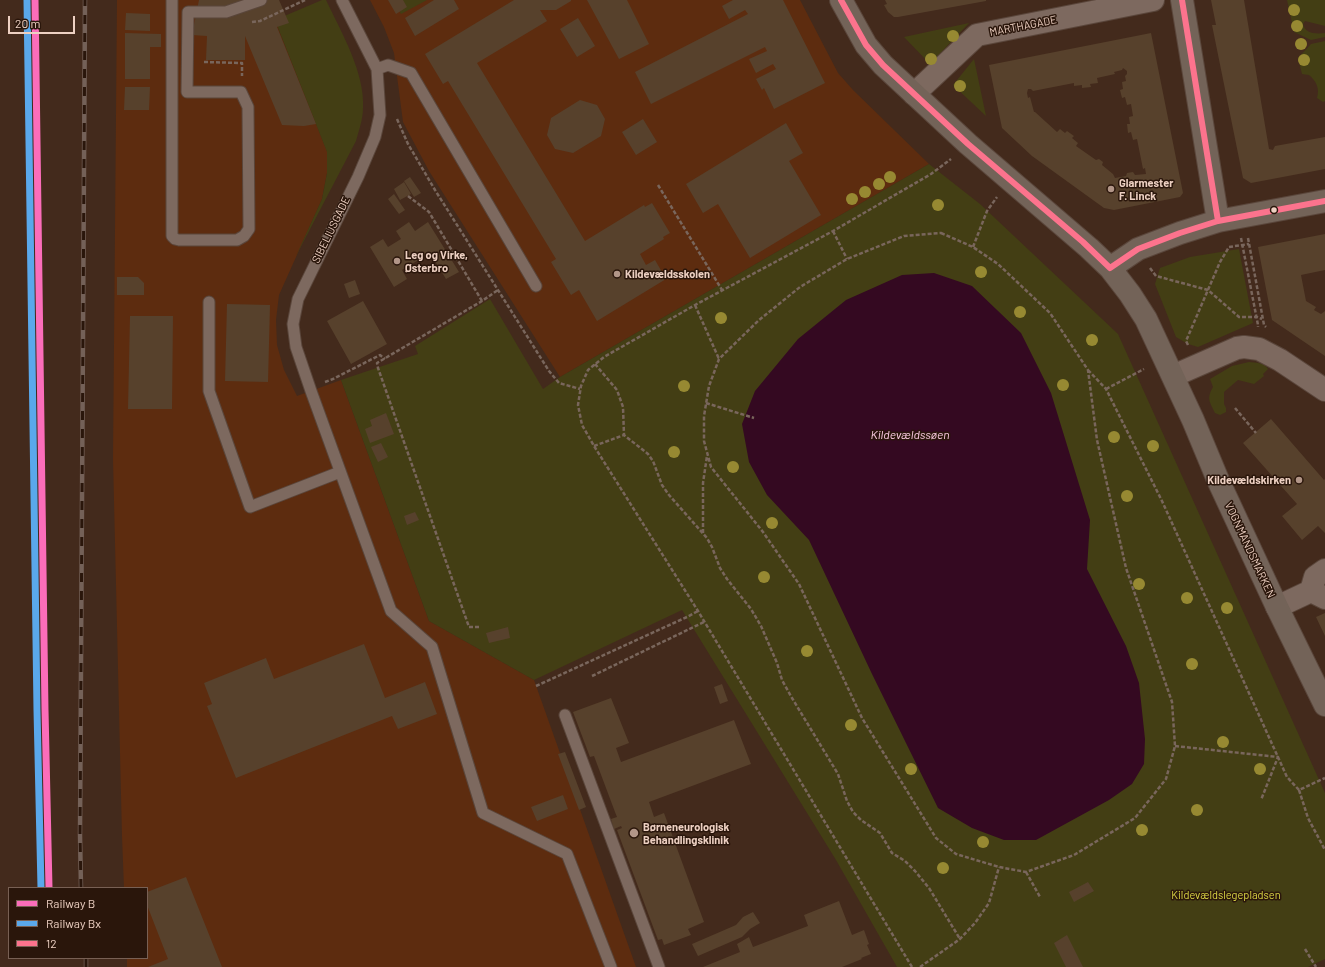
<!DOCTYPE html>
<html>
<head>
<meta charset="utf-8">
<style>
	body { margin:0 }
	#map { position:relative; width:1325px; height:967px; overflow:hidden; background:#432a1c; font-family:Barlow,sans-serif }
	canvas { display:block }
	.legend { position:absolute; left:8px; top:887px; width:140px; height:72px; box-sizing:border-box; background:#2a160b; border:1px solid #786054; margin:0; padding:5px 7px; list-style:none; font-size:12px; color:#edd0c2 }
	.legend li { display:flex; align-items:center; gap:8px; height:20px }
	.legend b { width:20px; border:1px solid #786054 }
	.scale { position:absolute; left:8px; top:16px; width:67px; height:18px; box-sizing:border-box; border:2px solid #edd0c2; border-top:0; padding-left:5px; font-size:12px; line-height:14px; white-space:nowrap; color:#edd0c2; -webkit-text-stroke:3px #2a160b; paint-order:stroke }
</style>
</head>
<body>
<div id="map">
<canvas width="1325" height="967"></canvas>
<ul class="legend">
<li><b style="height:5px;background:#fb6dba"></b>Railway B</li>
<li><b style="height:5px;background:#5aa8eb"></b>Railway Bx</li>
<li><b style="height:5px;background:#fc738d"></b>12</li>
</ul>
<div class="scale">20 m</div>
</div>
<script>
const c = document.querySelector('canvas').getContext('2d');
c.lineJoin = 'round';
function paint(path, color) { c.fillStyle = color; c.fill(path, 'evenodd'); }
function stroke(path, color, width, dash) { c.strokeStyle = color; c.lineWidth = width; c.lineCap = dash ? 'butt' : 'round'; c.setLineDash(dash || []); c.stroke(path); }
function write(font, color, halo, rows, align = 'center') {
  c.font = font + ' Barlow,sans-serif'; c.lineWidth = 3; c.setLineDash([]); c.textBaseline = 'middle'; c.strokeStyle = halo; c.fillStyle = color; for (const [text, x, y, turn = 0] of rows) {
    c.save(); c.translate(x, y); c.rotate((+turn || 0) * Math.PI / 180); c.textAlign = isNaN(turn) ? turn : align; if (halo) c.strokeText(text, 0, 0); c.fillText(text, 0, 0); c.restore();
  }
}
const built = new Path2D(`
	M117 0H267L327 151V173L322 199 279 295 276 320 277 345 284 370 297 396 341 380 429 621 534 680 636 967H127V958H147V888H124L122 836 113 459Z
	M370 0H800L838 73 853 90 929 164 560 377 429 171 403 122 394 53 384 27Z`);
const green = new Path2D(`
	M322 0H326C341 32 365 72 363 108 363 119 359 130 356 141L296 256 322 199 327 173V152L275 20Z
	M393 0H427L401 14Z
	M1287 0H1325V26L1305 21 1303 24C1305 34 1316 34 1325 33V37L1311 40 1294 32Z
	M969 23 930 64 904 37Z
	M1325 41V101L1323 102 1317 98C1320 88 1316 81 1309 75L1302 74 1298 58 1311 44Z
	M974 59 986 116 953 85Z
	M929 164 980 204 1118 334 1325 793V959L1308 967H897L836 860 682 610 534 680 429 621 341 380 418 354 415 346 490 299 543 389 560 377Z
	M1239 249 1253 323 1198 347 1188 344 1176 337 1155 284 1160 268 1190 257Z
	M1249 362C1256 363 1264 362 1268 369L1263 374 1264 376 1254 384 1238 380 1224 392V404L1226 408V412L1220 415 1215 413C1210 402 1206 399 1213 387L1210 379 1232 366Z`);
const water = new Path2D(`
	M934 273 972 286 1021 333 1051 393 1090 520 1087 569 1126 646 1139 683 1145 739 1144 764 1132 784 1109 800 1036 840H1004L972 828 938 808 872 674 809 540 767 495 749 462 742 424 755 391 798 339 846 300 902 275Z`);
const building = new Path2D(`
	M199 0H279L289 23 277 27 316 124 304 126 282 125 245 36V60H206L207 36 192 35Z
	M388 0H403L407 7 396 14Z
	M434 0H454L459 9 415 36 405 18Z
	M514 0H571V1L556 10H540L547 21 477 63 585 241 644 205 645 207 652 203 670 233 663 237 664 239 640 254 646 265 655 260 666 279 597 321 579 290 571 295 551 262 556 259 448 81 443 84 425 54Z
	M587 0H627L649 44 619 59Z
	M733 0H783L825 83 774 109 764 88 762 90 756 79 776 69 773 64 756 73 749 59 767 51 765 47 651 104 635 72 748 14 745 10 729 19 722 6Z
	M885 0H986V1L898 17H894L888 12 884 5 887 4Z
	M1211 0H1244L1269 149 1273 150 1275 146 1325 137V169L1251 183 1243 178 1212 25H1216Z
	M126 13 150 14V31L125 30Z
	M578 18 595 46 577 57 560 29Z
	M125 33 161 34V47H150V79H125Z
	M1151 33 1183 193 1180 197 1114 210 1104 208 1032 156 1002 128 989 65ZM1123 68 1127 71V74L1125 76 1126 81 1122 82 1123 89 1120 90 1122 98 1125 97 1127 105 1131 104 1133 116 1129 117 1130 124H1127L1128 133 1131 132 1133 140 1137 139 1143 169 1145 168 1146 174 1135 175 1133 172 1127 173 1126 176 1115 178 1113 174 1102 165 1103 162 1099 159 1096 160 1076 146 1078 143 1072 138 1074 136 1067 131 1065 133 1060 129 1057 132 1035 112H1034L1030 97 1028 98 1027 93 1028 89H1031L1033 91 1074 83V86L1082 85V88L1091 87 1090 84 1098 83 1097 78 1115 74 1114 72 1122 70Z
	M125 87H150L149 110H124Z
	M580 100 597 105 605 119 601 136 573 153 555 149 547 135 551 118Z
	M643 119 657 142 636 155 622 132Z
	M786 123 803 153 789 161 821 215 750 258 718 204 703 213 686 184Z
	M410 177 421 193 414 197 404 181Z
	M404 182 411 194 400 200 394 189Z
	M394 194 405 210 399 214 388 199Z
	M409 222 415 231 428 222 459 272 446 279 430 253 402 270 407 279 394 287 370 247 383 239 388 247 401 239 396 231Z
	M1325 234V270L1301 275 1306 301 1316 307 1314 310 1321 314 1325 311V356L1272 320 1258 247Z
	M117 277H138L144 283V295H117Z
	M355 280 360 294 349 298 344 284Z
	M363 301 387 344 351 364 327 321Z
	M227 304 270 305 268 382 225 381Z
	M130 316H173L172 409H128Z
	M386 413 394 434 370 443 365 429 372 426 370 420Z
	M1271 419 1324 480 1325 479V533L1318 526 1302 540 1282 516 1297 504 1243 443Z
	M381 443 388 457 378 462 371 447Z
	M415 512 419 520 407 525 404 516Z
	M1325 613V636L1316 617Z
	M508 627 510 638 489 643 486 633Z
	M364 644 385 698 425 682 437 714 398 729 392 716 236 778 207 706 212 704 204 683 266 658 274 679Z
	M722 684 728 701 720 704 714 687Z
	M611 698 629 743 616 748 621 762 734 720 751 764 649 802 654 817 664 813 704 922 688 929 691 935 664 945 662 939 658 940 617 830 622 828 621 826 614 829 611 819 617 817 615 812 594 756 590 757 573 712Z
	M565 752 586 807 579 810 558 754Z
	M563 795 568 809 537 821 531 807Z
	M186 877 222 967H148L168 959 147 905V892Z
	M1088 882 1094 891 1074 902 1069 892Z
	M839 901 852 935 864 930 869 944 867 945 871 954 861 958 862 959 842 967H703L740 952 737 944 749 937 753 947 808 926 804 915Z
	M753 912 760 923 750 929 742 937 698 956 692 944 736 925 743 917Z
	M1067 935 1083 967H1066L1054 943Z`);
const path = new Path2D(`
	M252 22 260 21 305 0
	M204 62 242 63V76
	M397 119 408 144 435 190 549 371 559 383 580 389
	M658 185 722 290
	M408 196 429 212 482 301
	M833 231 847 259
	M941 233 973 247 998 264 1050 313 1088 370 1097 440 1126 568 1172 702 1175 746 1166 779 1135 818 1074 855 1026 872 999 867 956 854 936 838 862 718 799 584 763 532 711 467 704 441V416L709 386 719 359 759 320 800 287 847 259 904 236Z
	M1241 238 1258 325V327
	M1248 238 1264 325 1266 327
	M973 247 987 211 997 197
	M1150 268 1156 276 1208 290 1239 317H1257L1262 319
	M695 305 719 359
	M1188 345 1186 341 1220 262 1229 247 1249 244
	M595 364 617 390 623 407 624 435 648 454 653 461 662 485 669 495 707 538 712 547 720 568 727 579 751 609 761 626 777 663 782 680 792 698 838 774 847 801 853 812 861 820 880 833 892 853 905 861 915 871 929 888 960 939
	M1088 370 1106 389 1162 501 1287 777 1299 790 1325 778
	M325 382 333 379 380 355 385 359
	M1106 389 1144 369
	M706 403 754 418
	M1235 408 1256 433
	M594 446 624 435
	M703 533V483L707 456
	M479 627H469L378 368 377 363 482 301 498 290
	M592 676 704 622
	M536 686 687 617 698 611
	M1175 746 1278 757 1261 800
	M1299 790 1308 818 1325 850
	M1026 872 1040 897
	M1305 949 1316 967
	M912 967 698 611 594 446 582 425 578 405 581 386 588 370 604 357 695 305 833 231 931 174 951 159
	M920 967 960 939 975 923 989 903 999 867`);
const lane = new Path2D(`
	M172 0V236L175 239 179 240H237L244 236 249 229 248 107 241 92H187L188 12H226L261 0
	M342 0 377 69 380 115 375 137 358 177 298 299 293 324 296 347 311 391 391 611 432 647 483 813 567 854 611 967
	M377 69 388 65 411 73 536 286
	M209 302V391L250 507 340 472
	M565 715 659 967`);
const street = new Path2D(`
	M914 94 977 35 1153 0
	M1173 376 1237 348 1244 347 1259 349 1280 360 1325 390
	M1311 591 1315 577 1325 570
	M1277 607 1311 591 1325 598`);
const secondary = new Path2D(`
	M841 0 866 45 883 65 968 144 1089 248 1110 268 1130 294 1146 319 1193 420 1218 480 1277 607 1325 705
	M1182 0 1218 221
	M1110 268 1138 249 1180 233 1218 221 1325 201`);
const rail = new Path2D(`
	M81 888 80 834 85 0
	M86 958V967`);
const bus1 = new Path2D(`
	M841 0 866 45 883 65 968 144 1083 242 1110 268
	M1182 0 1218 221
	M1110 268 1138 249 1180 233 1218 221 1325 201`);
const rail1 = new Path2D(`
	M35 0 45 710 49 888`);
const rail2 = new Path2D(`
	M27 0 37 710 41 888`);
const trees = [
	[1294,10],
	[1297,26],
	[953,36],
	[1301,44],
	[931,59],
	[1304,60],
	[960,86],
	[890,177],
	[879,184],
	[865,192],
	[852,199],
	[938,205],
	[981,272],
	[1020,312],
	[721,318],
	[1092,340],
	[1063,385],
	[684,386],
	[1114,437],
	[1153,446],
	[674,452],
	[733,467],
	[1127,496],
	[772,523],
	[764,577],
	[1139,584],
	[1187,598],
	[1227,608],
	[807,651],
	[1192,664],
	[851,725],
	[1223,742],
	[911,769],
	[1260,769],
	[1197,810],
	[1142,830],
	[983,842],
	[943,868]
];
const markers = [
	[1111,189,4,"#b29688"],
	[1274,210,3.5,"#edd0c2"],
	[397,261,4,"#b29688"],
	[617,274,4,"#b29688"],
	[1299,480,4,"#b29688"],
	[634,833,5,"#b29688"]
];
const streetNames = [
	["MARTHAGADE",1023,26,-11],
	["SIBELIUSGADE",331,230,-64],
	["VOGNMANDSMARKEN",1250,550,65]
];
const poiNames = [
	["Glarmester",1119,183],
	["F. Linck",1119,196],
	["Leg og Virke,",405,255],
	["Østerbro",405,268],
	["Kildevældsskolen",625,274],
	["Kildevældskirken",1291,480,"right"],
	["Børneneurologisk",643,827],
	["Behandlingsklinik",643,840]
];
const parkNames = [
	["Kildevældslegepladsen",1226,895]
];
const waterNames = [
	["Kildevældssøen",910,435]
];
paint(built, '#5d2c0f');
paint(green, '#433e14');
paint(water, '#340921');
paint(building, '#57412c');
stroke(lane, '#5a463b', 13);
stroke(street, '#5a463b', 24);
stroke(secondary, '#5a463b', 24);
stroke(path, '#79665c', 2.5, [4, 2]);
stroke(lane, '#7d695f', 11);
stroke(street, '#7d695f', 22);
stroke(secondary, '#736358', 22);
stroke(rail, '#746158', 4.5);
stroke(rail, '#2a160b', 3, [9]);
stroke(bus1, '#fc738d', 6);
stroke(rail1, '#fb6dba', 7);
stroke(rail2, '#5aa8eb', 7);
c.fillStyle = '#978932';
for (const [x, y] of trees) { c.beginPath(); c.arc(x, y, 6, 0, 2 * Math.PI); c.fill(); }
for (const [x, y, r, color] of markers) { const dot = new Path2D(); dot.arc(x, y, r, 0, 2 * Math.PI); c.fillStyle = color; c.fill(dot); stroke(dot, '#2a160b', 1.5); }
write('11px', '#edd0c2', '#2a160b', streetNames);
write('bold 11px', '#edd0c2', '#2a160b', poiNames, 'left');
write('11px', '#dcd744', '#2a160b', parkNames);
write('italic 12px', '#fdcbe4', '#2a160b', waterNames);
</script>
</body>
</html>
